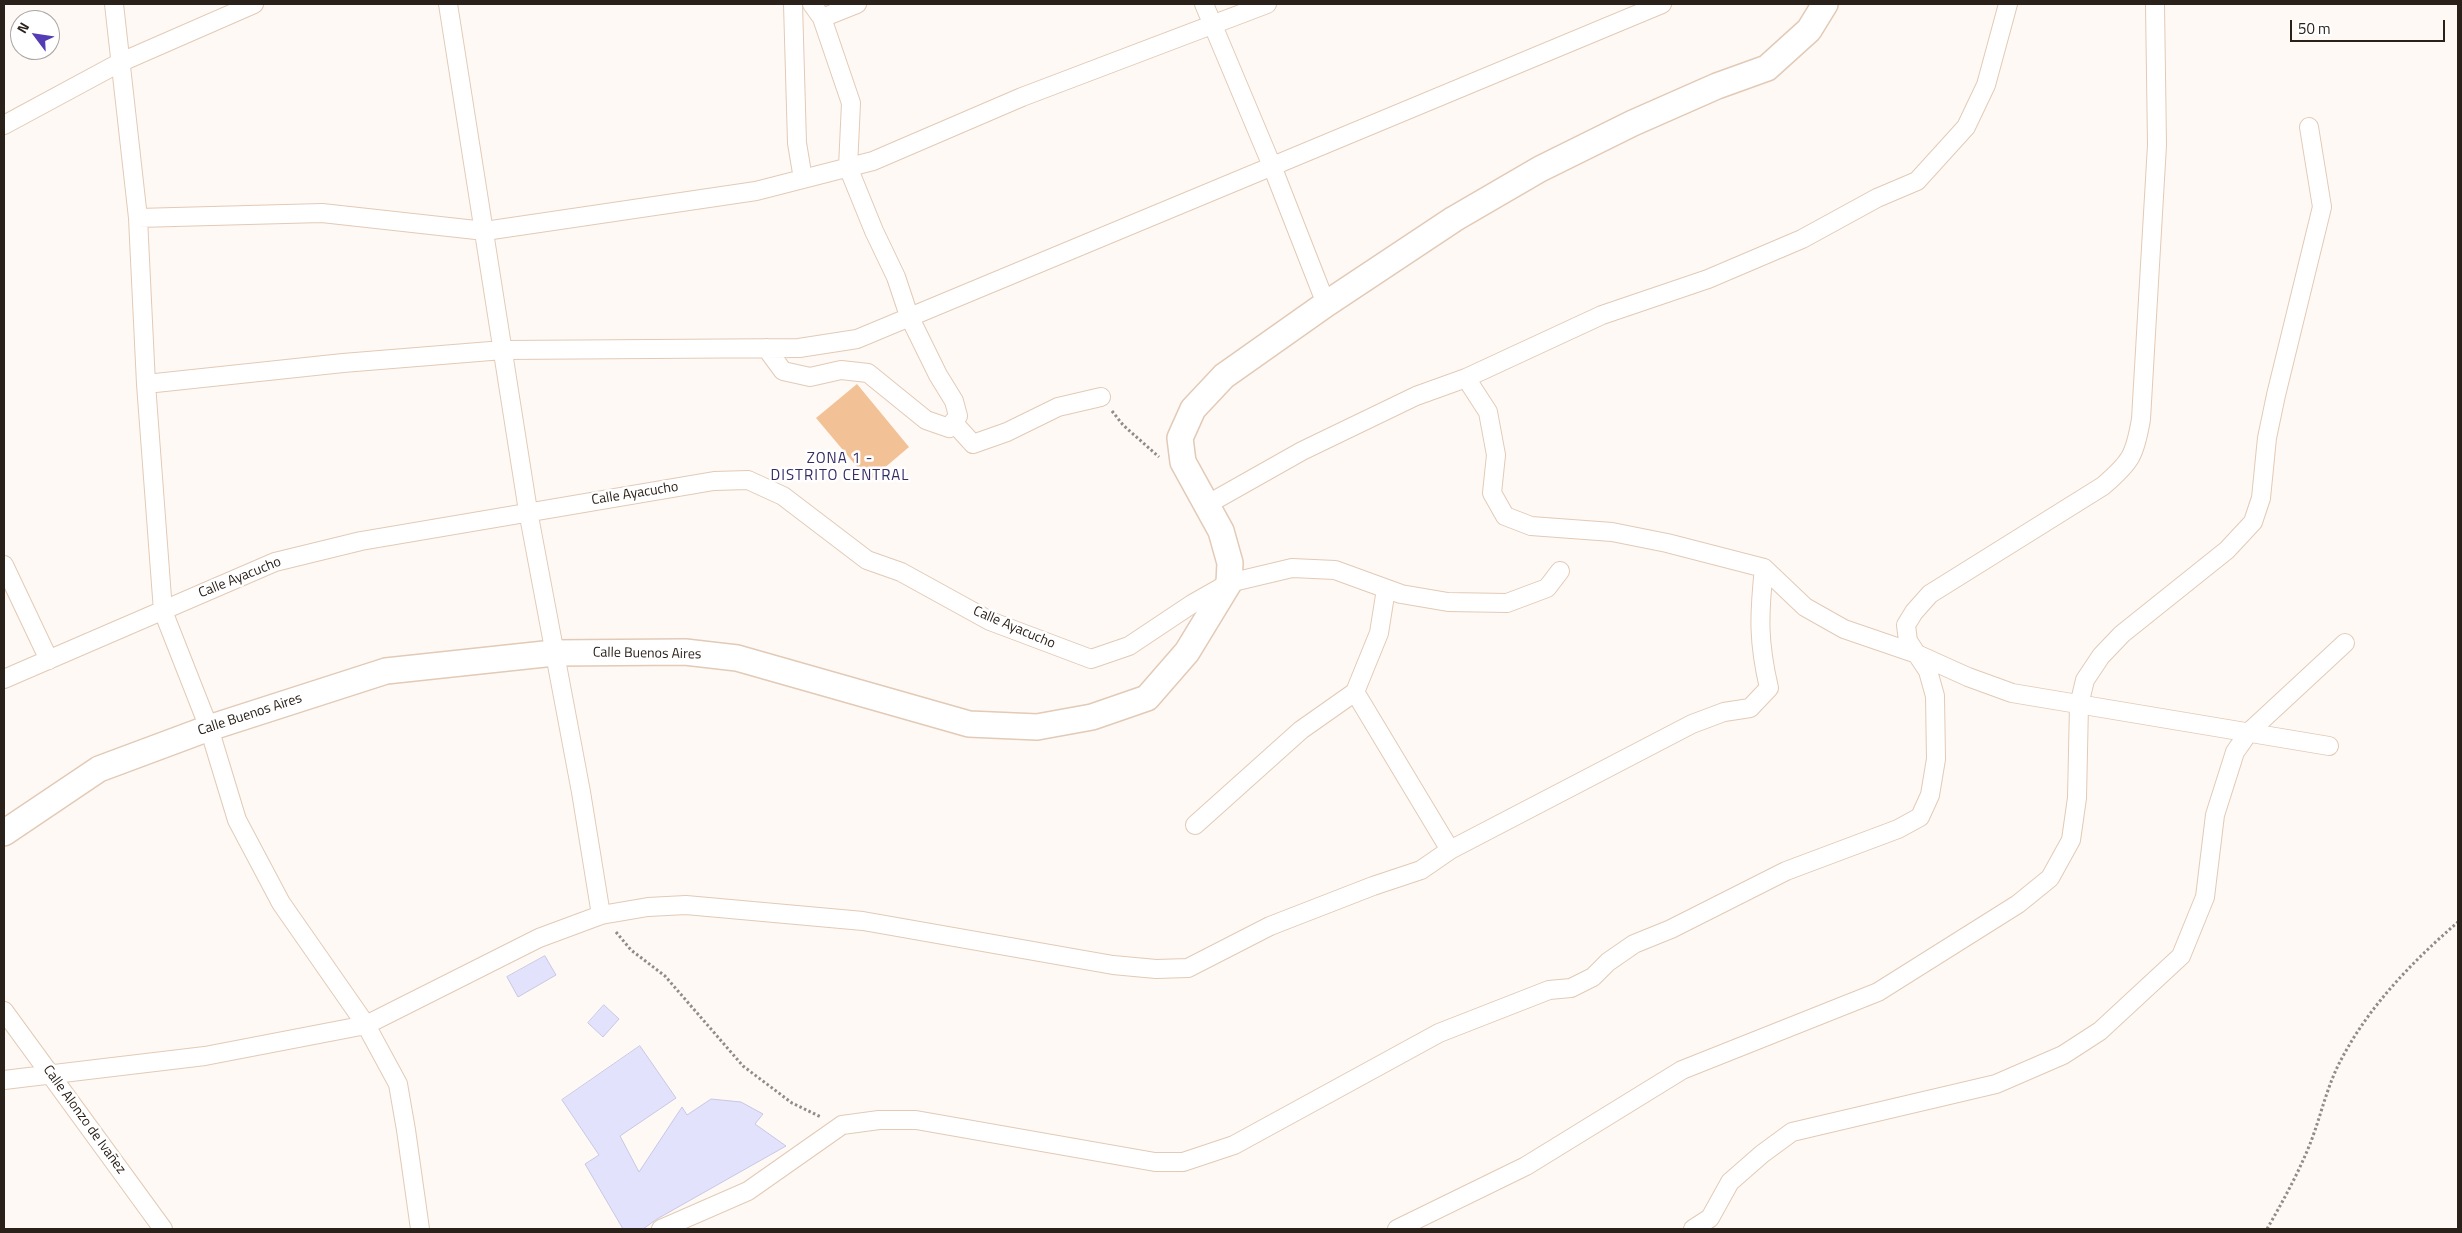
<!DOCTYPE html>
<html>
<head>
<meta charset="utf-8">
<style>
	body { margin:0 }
	#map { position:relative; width:2462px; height:1233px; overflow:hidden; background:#fef9f5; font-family:"Titillium Web",sans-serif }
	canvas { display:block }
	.frame { position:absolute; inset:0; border:5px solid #2a211a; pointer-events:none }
	.north { position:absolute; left:10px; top:10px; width:50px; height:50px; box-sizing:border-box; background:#fff; border:1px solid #aaa6a3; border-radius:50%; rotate:301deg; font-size:14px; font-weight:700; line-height:20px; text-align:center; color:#2a211a }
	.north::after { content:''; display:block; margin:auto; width:18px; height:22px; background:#543cb4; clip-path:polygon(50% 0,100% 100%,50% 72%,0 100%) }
	.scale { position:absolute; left:2290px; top:20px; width:155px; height:22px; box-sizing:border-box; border:2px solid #2a211a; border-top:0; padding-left:6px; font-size:15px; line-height:18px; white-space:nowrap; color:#2a211a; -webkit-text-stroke:4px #fff; paint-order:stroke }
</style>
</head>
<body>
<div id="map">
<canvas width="2462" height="1233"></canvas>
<div class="frame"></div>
<div class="north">N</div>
<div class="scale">50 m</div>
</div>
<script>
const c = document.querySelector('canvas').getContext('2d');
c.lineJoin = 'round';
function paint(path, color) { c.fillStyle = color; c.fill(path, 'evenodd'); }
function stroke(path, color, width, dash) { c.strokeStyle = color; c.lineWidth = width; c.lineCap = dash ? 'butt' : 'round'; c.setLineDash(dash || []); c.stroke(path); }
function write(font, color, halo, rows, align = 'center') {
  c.font = font + ' "Titillium Web",sans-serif'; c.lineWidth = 5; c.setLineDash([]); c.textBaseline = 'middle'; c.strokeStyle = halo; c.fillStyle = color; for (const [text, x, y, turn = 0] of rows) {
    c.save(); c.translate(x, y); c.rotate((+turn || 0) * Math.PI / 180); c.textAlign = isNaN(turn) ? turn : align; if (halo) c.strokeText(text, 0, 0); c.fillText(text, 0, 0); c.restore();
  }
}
const green = new Path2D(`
	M857 384 909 447 869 481 816 418Z`);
const building = new Path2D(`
	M545 956 556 975 518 997 507 977Z
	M604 1005 619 1019 603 1037 588 1023Z
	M640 1046 676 1098 620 1136 639 1172 682 1107 687 1115 711 1099 741 1102 763 1114 755 1124 786 1146 657 1219 643 1229H623L585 1164 599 1155 562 1100Z`);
const path = new Path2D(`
	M1112 411 1123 425 1159 457
	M616 932 631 950 665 976 743 1066 792 1103 821 1117
	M2267 1229C2283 1201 2298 1174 2310 1144 2321 1116 2327 1085 2342 1058 2370 1005 2413 961 2458 922`);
const street = new Path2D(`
	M114 4 138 218 146 384 163 611 209 728 237 820 281 903 366 1025 398 1084 406 1130 420 1229
	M448 4 528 511 581 792 601 915
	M793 4 797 143 803 179
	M1204 4 1272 166 1326 304
	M822 18 857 4
	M4 125 119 63 254 4
	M138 218 322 213 485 231 756 191 873 161 1022 97 1267 4
	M766 348 783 371 810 377 841 370 868 373 926 420 949 428 958 416 954 401 938 375 909 316 896 277 874 231 848 167 851 103 822 18 812 4
	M1466 378 1488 412 1496 455 1492 493 1505 516 1531 526 1612 532 1667 543 1764 568 1805 607 1844 629 1917 654 1968 677 2012 693 2329 746
	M146 384 343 363 503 350 799 348 857 339 1662 4
	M953 422 973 444 1007 432 1058 407 1101 397
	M1208 504 1302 451 1416 396 1466 378 1602 315 1708 279 1802 239 1877 198 1917 181 1966 127 1986 85 2008 4
	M4 565 49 660
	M4 679 275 562 361 541 714 481 748 480 783 496 867 560 901 572 990 621 1091 659 1129 646 1192 604 1229 583 1292 568 1335 570 1401 594 1448 602 1507 603 1547 588 1560 571
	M1355 692 1450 850
	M1195 825 1301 730 1355 692 1379 633 1386 589
	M4 1011 163 1229
	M4 1080 205 1056 366 1025 539 938 601 915 648 907 686 905 863 921 1113 965 1156 969 1188 968 1270 926 1373 886 1421 870 1450 850 1692 724 1724 712 1750 708 1769 688C1758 641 1759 615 1764 568
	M661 1229 748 1191 842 1125 879 1120H916L1155 1162H1183L1234 1145 1439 1033 1549 990 1571 988 1593 977 1608 962 1634 944 1671 929 1786 871 1898 829 1920 817 1930 795 1936 759 1935 696 1928 671 1908 641 1906 625 1914 612 1930 594 2103 486C2131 462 2135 455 2141 419L2157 145 2155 4
	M1397 1229 1526 1166 1682 1070 1878 992 2018 904 2050 878 2071 840 2077 798 2079 705 2085 680 2101 656 2122 634 2227 550 2253 522 2261 498 2267 438 2276 395 2322 207 2309 127
	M1693 1229 1710 1218 1730 1182 1762 1154 1792 1132 1996 1084 2063 1055 2100 1031 2181 956 2205 897 2215 815 2235 752 2249 732 2345 643`);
const secondary = new Path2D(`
	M4 833 99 769 209 728 386 671 554 653 685 652 737 658 969 724 1037 727 1092 717 1147 698 1187 652 1229 583 1230 563 1221 531 1183 462 1180 438 1193 409 1224 376 1326 304 1454 219 1540 169 1633 123 1717 86 1767 68 1809 30 1825 4`);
const streetNames = [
	["Calle Ayacucho",635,494,-9],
	["Calle Ayacucho",240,578,-22],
	["Calle Ayacucho",1014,628,23],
	["Calle Buenos Aires",647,654,1],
	["Calle Buenos Aires",250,715,-18],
	["Calle Alonzo de Ivañez",84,1120,54]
];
const neighbourhoodNames = [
	["ZONA 1 -",840,459],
	["DISTRITO CENTRAL",840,476]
];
paint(green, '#f3c196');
paint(building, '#e2e2fc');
stroke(building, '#c8c7e3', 1);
stroke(street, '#e2cab6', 20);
stroke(secondary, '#e2cab6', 28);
stroke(path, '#928b86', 3, [2.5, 2.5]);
stroke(street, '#fff', 18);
stroke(secondary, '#fff', 25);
write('14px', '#2a211a', '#fff', streetNames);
c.letterSpacing = '1px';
write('15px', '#342c67', '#fff', neighbourhoodNames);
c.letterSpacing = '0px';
</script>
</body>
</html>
